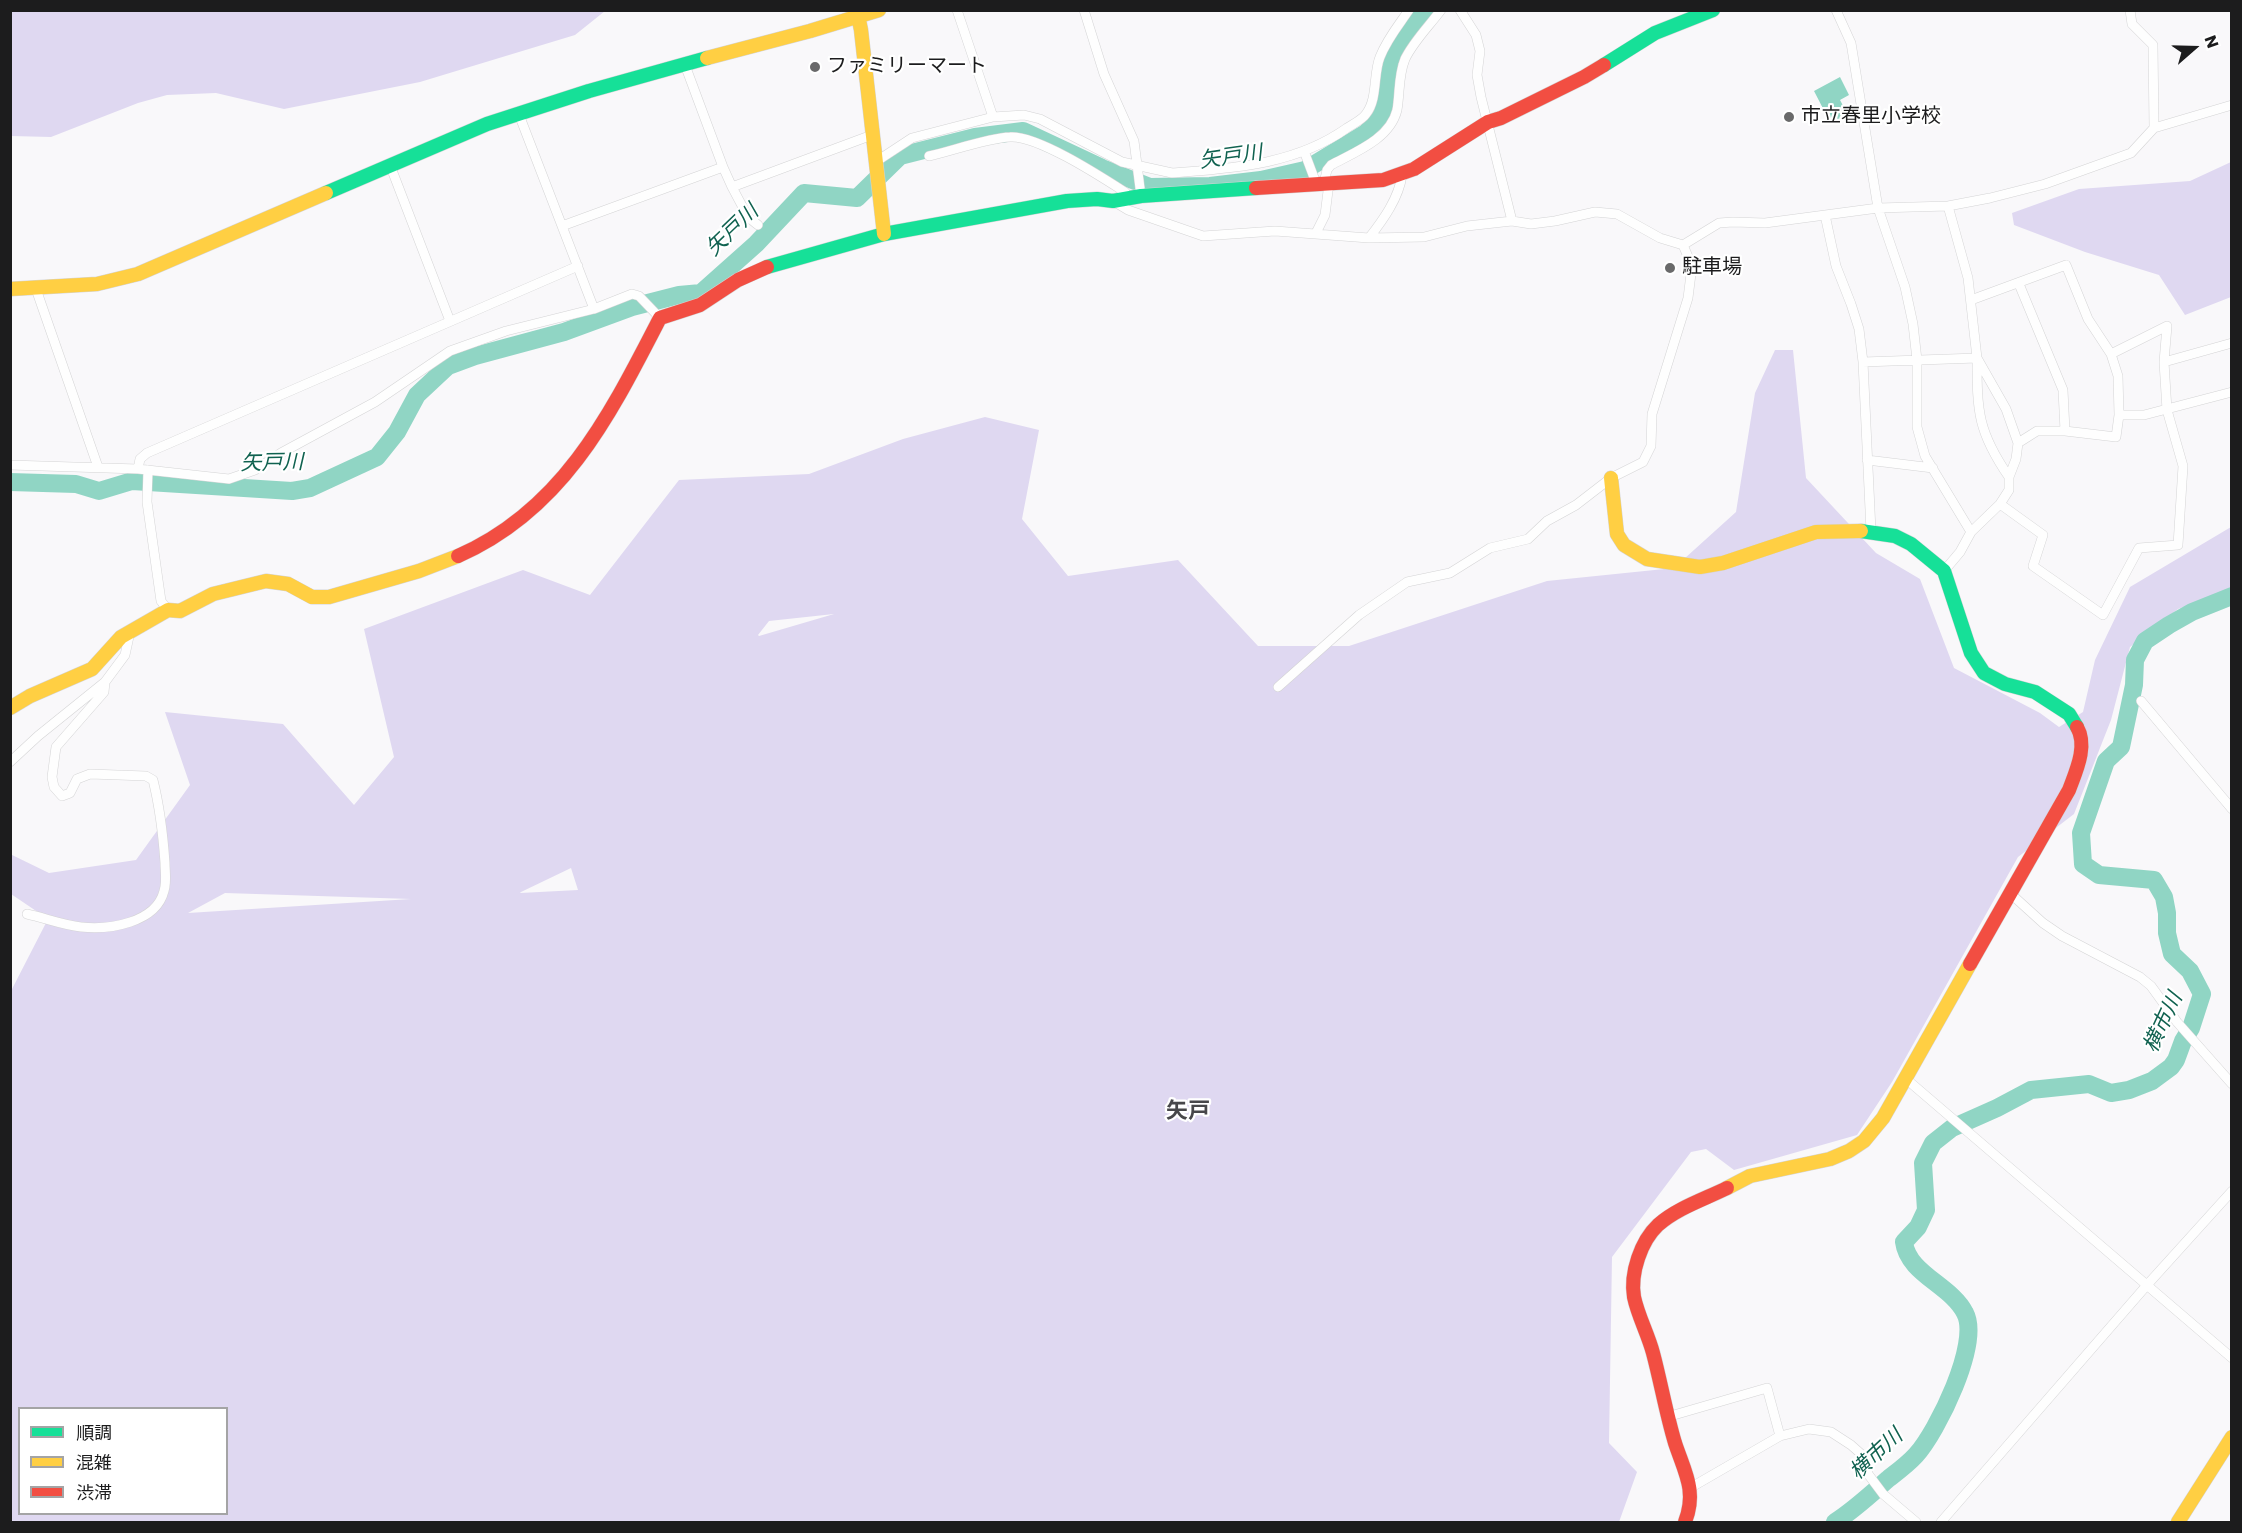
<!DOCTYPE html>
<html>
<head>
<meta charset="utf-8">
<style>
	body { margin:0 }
	#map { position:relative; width:2242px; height:1533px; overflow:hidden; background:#f9f8fa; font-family:Poppins,"Noto Sans JP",sans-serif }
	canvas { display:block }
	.frame { position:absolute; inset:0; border:12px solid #1c1c1d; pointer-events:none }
	.legend { position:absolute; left:18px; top:1407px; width:210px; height:108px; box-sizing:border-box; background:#fff; border:2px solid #a4a4a5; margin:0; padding:8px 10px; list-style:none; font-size:18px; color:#1c1c1d }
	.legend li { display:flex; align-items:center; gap:12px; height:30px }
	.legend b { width:30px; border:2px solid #a4a4a5 }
	.north { position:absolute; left:2164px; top:18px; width:60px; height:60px; -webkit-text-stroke:4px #fff; paint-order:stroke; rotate:70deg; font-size:16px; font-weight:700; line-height:24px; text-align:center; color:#1c1c1d }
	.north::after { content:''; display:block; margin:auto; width:21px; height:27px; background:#1c1c1d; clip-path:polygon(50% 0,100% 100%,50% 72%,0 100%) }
</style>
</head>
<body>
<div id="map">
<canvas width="2242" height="1533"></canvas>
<div class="frame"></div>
<ul class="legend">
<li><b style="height:8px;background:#16e098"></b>順調</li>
<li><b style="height:8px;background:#ffcf43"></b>混雑</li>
<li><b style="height:8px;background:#f24e42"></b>渋滞</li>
</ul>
<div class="north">N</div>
</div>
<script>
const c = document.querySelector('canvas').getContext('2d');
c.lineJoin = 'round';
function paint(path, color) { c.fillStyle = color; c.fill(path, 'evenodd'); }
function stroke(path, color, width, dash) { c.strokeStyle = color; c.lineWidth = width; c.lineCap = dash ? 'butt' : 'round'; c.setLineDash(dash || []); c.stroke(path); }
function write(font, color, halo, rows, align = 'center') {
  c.font = font + ' Poppins,"Noto Sans JP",sans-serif'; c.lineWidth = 4.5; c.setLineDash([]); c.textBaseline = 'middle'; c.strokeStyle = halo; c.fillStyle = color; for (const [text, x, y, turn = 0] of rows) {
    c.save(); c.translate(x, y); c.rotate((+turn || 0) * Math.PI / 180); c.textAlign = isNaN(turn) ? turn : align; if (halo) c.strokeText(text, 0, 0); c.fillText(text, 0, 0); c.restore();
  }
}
const green = new Path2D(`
	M11 10H605V11L575 35 420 82 284 109 216 93 167 95 138 103 51 137 11 136Z
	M2231 162V297L2185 315 2159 275 2085 252 2014 225 2012 213 2079 189 2190 181Z
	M1775 350H1793L1806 478 1876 553 1920 579 1954 668 2040 713 2059 727 2083 712 2095 660 2130 587 2231 527V589L2178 609 2130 647 2111 720 2074 814 2018 857 1892 1082 1857 1135 1734 1170 1706 1149 1691 1152 1612 1257 1609 1443 1637 1472 1619 1522H11V991L48 919 11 894 10 854 49 873 136 860 190 785 165 712 283 724 354 805 394 757 364 629 523 570 590 595 679 480 809 474 903 439 985 417 1039 430 1022 519 1068 576 1178 560 1258 646H1349L1547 581 1674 568 1736 512 1755 393ZM834 614 759 636 758 635 769 621ZM571 868 578 890 520 893 521 892ZM225 893 411 899 188 913ZM20 1408H226V1514H20Z`);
const water = new Path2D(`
	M1840 77 1849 95 1840 100 1848 115 1831 124 1814 91Z`);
const river = new Path2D(`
	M10 482 76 484 99 491 132 481 292 491 310 488 377 457 397 432 417 395 448 366 475 356 564 332 632 307 679 295 701 293 756 244 804 193 857 198 900 156 975 137 1023 131 1102 168 1150 187 1210 186 1261 180 1305 170 1366 133 1382 115 1387 94 1390 60 1425 10
	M1835 1522C1854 1510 1871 1494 1888 1479 1897 1472 1908 1464 1916 1455 1937 1432 1981 1343 1965 1313 1951 1285 1908 1274 1904 1242L1918 1227 1926 1210 1923 1163 1933 1143 1952 1128 1997 1108 2031 1090 2089 1084 2111 1093 2129 1090 2152 1081 2171 1067 2176 1060 2183 1041 2191 1028 2202 994 2190 971 2172 954 2167 933V913L2164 897 2154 880 2099 875 2083 864 2081 833 2106 761 2121 747 2134 685 2135 660 2145 641 2169 625 2192 612 2232 596`);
const street = new Path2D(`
	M957 10 993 117
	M1084 10 1104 74 1134 141 1141 196
	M1460 10 1476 35 1480 51 1477 75 1481 97 1512 221
	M1836 10 1851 43 1878 208 1905 287 1913 324 1917 360V427L1925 456 1971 532
	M2130 10 2132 24 2153 45 2154 128
	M685 65 723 167
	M518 112 594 309
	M1304 151 1316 183
	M929 156C952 151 987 138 1010 137 1037 135 1100 176 1125 192L1126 198
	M874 163 912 138 993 117 1024 115 1040 119 1122 162 1172 173C1234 168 1295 165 1347 128 1353 124 1362 120 1366 114 1378 99 1373 74 1380 57 1387 39 1398 26 1409 10
	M390 165 450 321
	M1324 183 1327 170 1331 165C1355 152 1390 139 1397 110 1400 93 1398 76 1405 59 1413 42 1429 26 1441 10
	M1113 201 1128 210 1203 236 1275 231 1369 238 1424 237 1467 226 1512 221 1531 224 1555 221 1595 212 1617 214 1660 238 1683 245 1719 223 1733 222 1765 223 1878 208 1948 206 1990 198 2045 184 2131 153 2154 128 2232 105
	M1948 206 1968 278 1977 358 2006 409 2018 443
	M1825 215 1836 266 1851 304 1859 329 1863 362 1871 531
	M758 225 748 217 732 187 872 135
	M562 226 723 167 732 187
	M1316 233 1325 215 1329 183
	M1369 238C1383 220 1399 198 1402 175
	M2019 284 2063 390 2065 431
	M36 289 98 467
	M1863 362 1977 358C1977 412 1978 432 2009 477
	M2164 362 2232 343
	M2119 415H2144L2232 392
	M1867 460 1933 468
	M10 465 138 469 229 479 255 470 281 453 375 402 450 351 506 331 594 309 632 294 639 296 660 318
	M138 469 140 459 147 453 578 266
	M148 470 147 502 161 601 168 610
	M2000 504 2043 535 2033 566 2103 615 2139 548 2178 545 2183 466 2167 410 2164 362 2167 326 2111 354
	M1944 571 1960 552 1971 532 2000 504 2009 490V477L2016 459 2018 443 2037 431H2065L2116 437 2119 415 2118 376 2111 354 2088 319 2066 265 1971 300
	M1278 687 1359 615 1407 582 1450 573 1490 548 1528 539 1547 521 1576 505 1611 478 1643 462 1651 446 1652 414 1688 298 1692 266 1683 245
	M2141 701 2232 809
	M10 762 38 736 105 682
	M2011 894 2043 923 2062 936 2140 977 2151 986 2177 1022 2232 1084
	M27 914C45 918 63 925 81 927 109 930 156 923 164 891 167 882 165 872 165 863 163 834 160 808 153 780L146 776 90 774 77 779 70 793 62 796 54 787 52 777 56 747 104 692 105 682 125 655 130 632
	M1905 1078 2232 1358
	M1667 1417 1767 1388 1780 1436
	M1690 1488 1780 1436 1809 1429 1831 1432 1851 1445 1860 1453 1865 1462 1868 1474 1883 1494 1916 1522
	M1941 1522 2147 1285 2232 1191`);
const fast = new Path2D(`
	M1604 65 1655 33 1713 10
	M326 193 487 124 589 91 707 58
	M767 267 884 234 1067 201 1097 199 1113 201 1141 196 1256 188
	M1861 531 1895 536 1911 544 1944 571 1971 653 1984 673 2005 684 2035 692 2069 714 2077 727`);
const slow = new Path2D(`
	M857 10 861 30 884 234
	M707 58 810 31 879 10
	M10 289 97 284 138 274 326 193
	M1611 478 1617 534 1624 545 1647 559 1700 567 1723 563 1816 532 1861 531
	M10 708 30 696 92 669 121 637 168 610 180 611 213 594 266 581 288 584 312 597H329L419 571 458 556
	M1727 1188 1750 1176 1830 1159 1849 1151 1864 1141 1883 1118 1970 964
	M2178 1522 2232 1437`);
const jam = new Path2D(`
	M1256 188 1383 180 1414 169 1488 122 1501 118 1584 77 1604 65
	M458 556C563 510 610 415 660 318L700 305 738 280 767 267
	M1970 964 2069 790C2076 771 2088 746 2077 727
	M1685 1522C1697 1491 1685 1473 1675 1443 1666 1413 1661 1383 1653 1353 1648 1334 1638 1316 1634 1297 1630 1273 1641 1241 1658 1225 1677 1208 1705 1199 1727 1188`);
const markers = [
	[815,67,6,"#69696a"],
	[1789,117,6,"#69696a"],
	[1670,268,6,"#69696a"]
];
const poiNames = [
	["ファミリーマート",827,67],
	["市立春里小学校",1801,117],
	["駐車場",1682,268]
];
const waterNames = [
	["矢戸川",1231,158,-8],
	["矢戸川",733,231,-44],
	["矢戸川",272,464,-1],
	["横市川",2164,1023,-65],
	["横市川",1877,1455,-43]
];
const quarterNames = [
	["矢戸",1188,1112]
];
paint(green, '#dfd8f1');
paint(water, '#90d5c4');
stroke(river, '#90d5c4', 18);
stroke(street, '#d4d4d5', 10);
stroke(fast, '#d4d4d5', 15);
stroke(slow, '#d4d4d5', 15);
stroke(jam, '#d4d4d5', 15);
stroke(street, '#fefefe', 9);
stroke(fast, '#16e098', 14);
stroke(slow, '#ffcf43', 14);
stroke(jam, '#f24e42', 14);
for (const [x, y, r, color] of markers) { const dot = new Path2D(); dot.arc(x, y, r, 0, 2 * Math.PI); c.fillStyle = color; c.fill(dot); stroke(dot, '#fff', 2); }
write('20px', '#1c1c1d', '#fff', poiNames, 'left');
write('italic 21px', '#106250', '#fff', waterNames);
write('bold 22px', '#47474a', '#fff', quarterNames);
</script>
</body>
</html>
